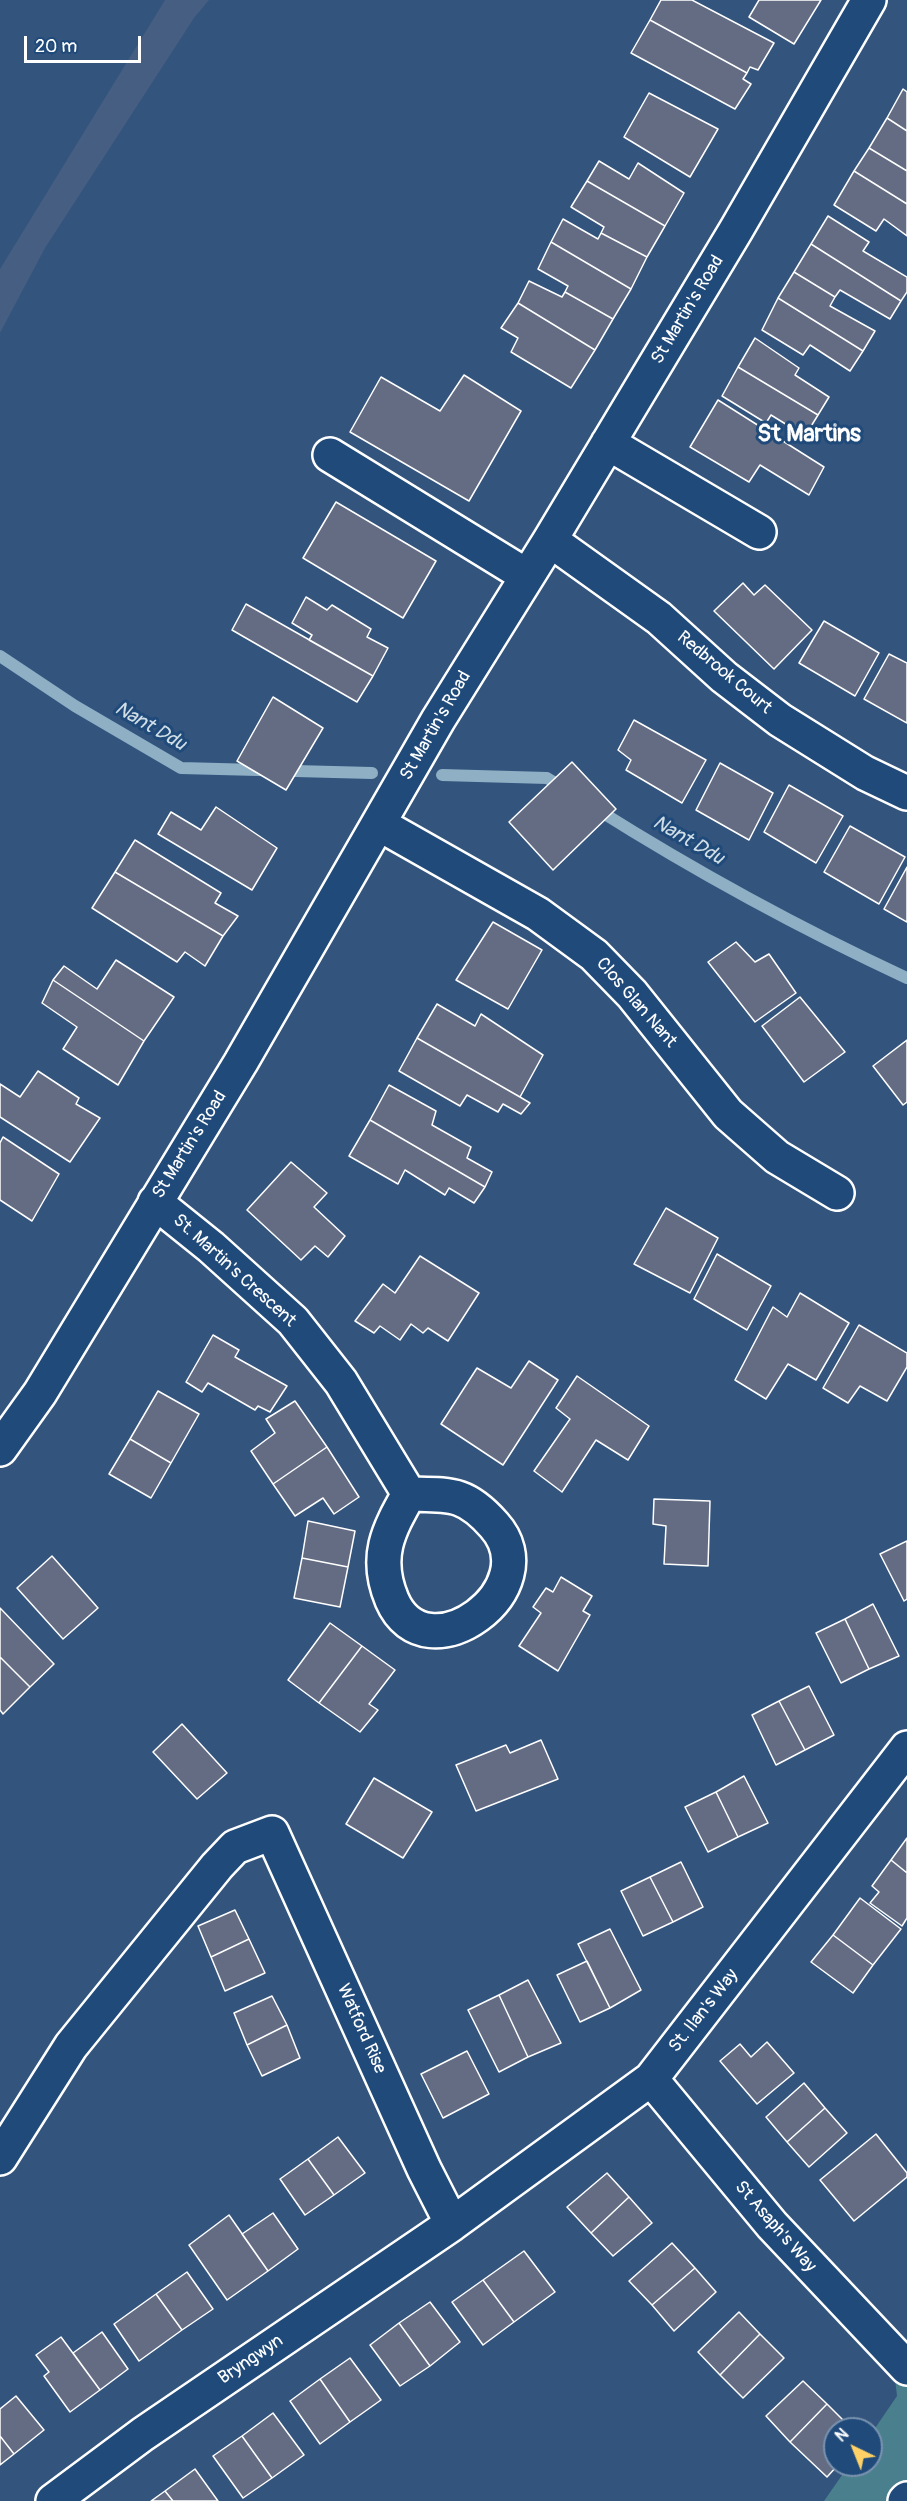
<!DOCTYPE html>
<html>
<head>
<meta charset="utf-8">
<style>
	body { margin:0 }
	#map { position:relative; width:907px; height:2501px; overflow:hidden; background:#33547d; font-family:Pangolin,sans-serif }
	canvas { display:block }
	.north { position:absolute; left:823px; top:2417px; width:60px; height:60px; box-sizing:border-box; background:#1f4a7a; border:2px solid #7992af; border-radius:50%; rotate:317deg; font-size:16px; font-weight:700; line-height:24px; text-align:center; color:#fff }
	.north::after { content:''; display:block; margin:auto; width:21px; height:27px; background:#ffd166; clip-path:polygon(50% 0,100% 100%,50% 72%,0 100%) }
	.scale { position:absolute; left:24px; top:36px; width:117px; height:27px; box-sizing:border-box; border:3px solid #fff; border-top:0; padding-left:8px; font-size:18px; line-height:21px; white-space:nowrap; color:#fff; -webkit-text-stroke:4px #1f4a7a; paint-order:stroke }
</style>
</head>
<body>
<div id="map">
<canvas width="907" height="2501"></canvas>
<div class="north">N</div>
<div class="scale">20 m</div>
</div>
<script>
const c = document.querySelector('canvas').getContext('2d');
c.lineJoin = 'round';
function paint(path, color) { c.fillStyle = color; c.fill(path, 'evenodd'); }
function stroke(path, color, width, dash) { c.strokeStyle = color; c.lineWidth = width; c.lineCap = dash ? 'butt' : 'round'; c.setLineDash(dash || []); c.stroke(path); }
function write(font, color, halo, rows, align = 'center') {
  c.font = font + ' Pangolin,sans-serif'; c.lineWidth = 6; c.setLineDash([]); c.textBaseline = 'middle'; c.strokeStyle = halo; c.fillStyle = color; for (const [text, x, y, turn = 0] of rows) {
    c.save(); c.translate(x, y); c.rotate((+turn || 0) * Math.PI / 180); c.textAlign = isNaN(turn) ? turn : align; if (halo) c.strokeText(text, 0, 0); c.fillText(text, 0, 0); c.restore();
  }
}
const built = new Path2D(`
	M165 0H209L194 18 45 248 0 333V269Z`);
const green = new Path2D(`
	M892 2353H907V2499L905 2501H824L849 2465H871V2434L897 2396Z`);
const stream = new Path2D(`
	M0 656 75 706 181 768 372 773
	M442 775 547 778 565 789
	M595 808C695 871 799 928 907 978`);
const building = new Path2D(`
	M661 0H692L774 43 758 70 750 67 747 73 650 20Z
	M759 0H821L794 44 749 17Z
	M650 20 747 73 743 79 751 84 735 109 631 53Z
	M903 89 907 92V131L887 118Z
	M649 93 718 129 690 177 624 137Z
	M887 118 907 131V171L869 148Z
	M869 148 907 171V204L854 171Z
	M599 161 629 179 638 163 684 193 665 226 587 181Z
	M854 171 907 204V236L884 219 876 231 834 205Z
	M587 181 665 226 647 257 601 233 604 227 571 207Z
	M828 216 869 242 863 251 907 277V292L901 301 811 244Z
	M563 219 598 239 601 233 647 257 631 289 551 242Z
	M551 242 631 289 613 319 565 292 568 286 538 269Z
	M811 244 901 301 890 319 840 290 835 297 794 272Z
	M794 272 835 297 830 306 875 331 863 351 778 298Z
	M529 281 562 297 565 292 613 319 595 350 518 303Z
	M778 298 863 351 850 371 810 345 803 355 762 330Z
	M518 303 595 350 571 388 511 352 518 338 501 328Z
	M755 338 799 368 795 375 829 397 818 415 738 367Z
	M738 367 818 415 805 436 771 415 766 423 722 396Z
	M464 375 521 411 469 501 350 432 381 377 440 411Z
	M718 400 824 467 809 495 760 465 749 482 690 447Z
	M336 502 436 561 403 618 303 558Z
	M743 583 754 595 765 585 812 630 774 669 714 611Z
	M306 597 327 610 332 605 371 629 367 637 388 648 373 676 309 640 312 635 292 623Z
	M246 604 373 676 357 702 232 630Z
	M824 621 879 653 855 696 799 663Z
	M889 654 907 663V723L864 699Z
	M273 697 323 728 286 790 237 761Z
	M634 720 706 760 682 803 626 770 631 760 618 750Z
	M572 762 616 809 553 870 509 822Z
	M720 763 773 793 749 840 696 810Z
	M789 785 843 816 816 863 764 832Z
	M216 807 277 848 252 890 158 834 171 812 201 830Z
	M850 826 905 857 879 904 824 872Z
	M135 840 221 893 215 903 238 916 223 936 115 872Z
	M907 867V922L884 909Z
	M115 872 223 936 205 966 185 952 177 962 92 908Z
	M493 922 542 950 508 1009 456 980Z
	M736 942 755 962 769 954 796 993 755 1022 708 962Z
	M116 960 174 997 144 1041 53 980 64 966 97 989Z
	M53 980 144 1041 118 1085 63 1049 77 1027 42 1003Z
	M800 997 845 1052 804 1082 762 1026Z
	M437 1004 475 1026 481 1014 543 1055 520 1097 417 1038Z
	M417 1038 520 1097 530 1103 521 1114 503 1104 498 1112 467 1095 460 1106 399 1071Z
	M907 1040V1102L903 1105 873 1066Z
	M38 1071 79 1098 76 1104 100 1118 70 1162 0 1117V1084L20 1097Z
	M389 1085 436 1111 432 1125 471 1147 467 1158 492 1172 485 1187 370 1120Z
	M370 1120 485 1187 474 1203 449 1188 445 1195 405 1170 398 1184 349 1156Z
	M3 1137 59 1174 32 1221 0 1200V1143Z
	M291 1162 327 1193 314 1207 345 1236 328 1257 315 1246 301 1260 247 1210Z
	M666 1208 718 1238 690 1293 634 1264Z
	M717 1254 771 1286 747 1330 694 1299Z
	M420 1256 479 1293 448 1341 428 1328 423 1333 411 1324 400 1340 380 1326 374 1333 355 1321 383 1284 395 1293Z
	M800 1293 849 1323 816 1380 788 1364 766 1399 735 1380 773 1307 787 1317Z
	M859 1325 907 1353V1367L887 1401 860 1386 848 1403 823 1388Z
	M213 1335 239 1350 235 1357 287 1386 270 1412 258 1406 255 1410 208 1383 202 1392 186 1382Z
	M529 1361 558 1380 503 1465 441 1424 477 1368 511 1388Z
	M577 1376 649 1426 628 1460 596 1440 562 1492 534 1471 570 1419 556 1408Z
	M158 1391 199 1414 171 1463 130 1439Z
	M295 1401 327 1447 273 1484 251 1451 275 1433 266 1419Z
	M130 1439 171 1463 151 1498 109 1474Z
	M327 1447 359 1497 334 1514 323 1498 295 1516 273 1484Z
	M654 1499 710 1501 708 1566 664 1564 666 1526 653 1524Z
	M308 1521 355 1531 348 1567 302 1558Z
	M907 1541V1599L904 1601 880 1554Z
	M52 1556 98 1608 63 1639 17 1588Z
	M302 1558 348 1567 340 1607 294 1598Z
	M561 1577 592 1596 583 1611 590 1615 558 1671 519 1646 541 1613 533 1607 546 1588 553 1592Z
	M873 1604 899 1656 869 1669 845 1619Z
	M0 1608 54 1664 30 1687 0 1657Z
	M845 1619 869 1669 841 1683 816 1633Z
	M330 1623 362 1646 319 1703 288 1680Z
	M362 1646 395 1670 369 1704 378 1710 360 1732 319 1703Z
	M0 1657 30 1687 3 1714 0 1710Z
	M809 1686 834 1735 805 1750 779 1701Z
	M779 1701 805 1750 776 1765 752 1715Z
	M182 1724 227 1773 197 1799 153 1752Z
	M541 1740 558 1779 476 1811 456 1765 506 1745 510 1753Z
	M744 1776 768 1823 738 1837 716 1792Z
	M374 1778 432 1812 403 1858 346 1824Z
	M716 1792 738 1837 708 1852 685 1807Z
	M907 1838V1873L891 1860Z
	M891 1860 907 1873V1918L902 1926 870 1903 879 1892 872 1886Z
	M681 1862 703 1907 673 1922 650 1877Z
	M650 1877 673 1922 643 1936 621 1891Z
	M860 1898 901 1929 873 1965 833 1935Z
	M235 1910 249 1939 211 1957 198 1926Z
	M610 1929 641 1990 610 2008 578 1944Z
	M833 1935 873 1965 853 1993 811 1962Z
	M249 1939 265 1973 225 1991 211 1957Z
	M587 1961 610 2008 580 2022 557 1975Z
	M528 1980 561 2043 528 2057 499 1995Z
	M499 1995 528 2057 499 2072 468 2010Z
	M272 1996 287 2025 247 2045 234 2013Z
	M287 2025 300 2058 262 2076 247 2045Z
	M767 2042 794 2073 757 2104 720 2061 740 2044 751 2057Z
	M467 2051 489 2094 443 2118 421 2074Z
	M804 2083 825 2108 787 2142 766 2117Z
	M825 2108 847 2133 809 2167 787 2142Z
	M876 2134 907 2173V2177L854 2221 820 2180Z
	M338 2137 365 2173 334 2195 308 2159Z
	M308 2159 334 2195 305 2215 280 2179Z
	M607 2173 629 2197 591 2233 567 2207Z
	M629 2197 652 2223 613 2256 591 2233Z
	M273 2213 298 2249 268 2271 242 2234Z
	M229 2215 268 2271 227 2300 189 2245Z
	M672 2243 695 2268 652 2305 629 2281Z
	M524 2251 555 2292 514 2322 483 2280Z
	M695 2268 716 2292 674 2331 652 2305Z
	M187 2272 213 2309 182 2330 156 2294Z
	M483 2280 514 2322 483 2345 452 2302Z
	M156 2294 182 2330 139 2361 114 2324Z
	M430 2302 460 2342 430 2366 399 2323Z
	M739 2312 760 2334 720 2375 698 2352Z
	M399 2323 430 2366 400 2386 370 2345Z
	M102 2332 128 2369 100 2390 73 2353Z
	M760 2334 784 2358 743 2398 720 2375Z
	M61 2337 100 2390 70 2412 44 2376 49 2372 36 2355Z
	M350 2358 381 2400 350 2422 320 2379Z
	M320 2379 350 2422 320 2444 290 2401Z
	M803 2381 827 2404 790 2442 766 2416Z
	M16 2396 44 2430 14 2454 0 2436V2409Z
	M827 2404 852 2429H835V2465H838L827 2477 790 2442Z
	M273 2413 304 2455 272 2478 242 2436Z
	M0 2436 14 2454 0 2465Z
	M242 2436 272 2478 243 2498 213 2456Z
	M195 2469 218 2501H173L165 2491Z
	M165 2491 173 2501H151Z`);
const minor = new Path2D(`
	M608 443 759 532
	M330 455 527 576
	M550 540 659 618 724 677 780 720 865 773 907 793
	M379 824 538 914 594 955 632 994 728 1114 777 1157 837 1193
	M155 1202 211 1247 293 1321 341 1382 409 1494C450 1495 465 1492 494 1525 551 1588 426 1679 392 1600 374 1557 388 1531 409 1494
	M0 1449 40 1393 241 1062 438 720 550 540 736 230 869 0
	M651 2079 772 2225 907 2368
	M0 2158 71 2046 217 1866 235 1847 272 1833 424 2169 452 2224
	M53 2501 143 2434 452 2224 651 2079 907 1748
	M905 2501 907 2499`);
const streetNames = [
	["St Martin's Road",688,310,-59],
	["Redbrook Court",724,673,40],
	["St Martin's Road",436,726,-60],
	["Clos Glan Nant",636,1003,49],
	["St Martin's Road",190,1145,-58],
	["St. Martin's Crescent",234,1271,42],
	["St. Ilan's Way",704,2011,-52],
	["Watford Rise",361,2029,66],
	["St Asaph's Way",775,2227,49],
	["Bryngwyn",251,2360,-34]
];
const waterNames = [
	["Nant Ddu",150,727,30],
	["Nant Ddu",688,841,30]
];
const districtNames = [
	["St Martins",809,435]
];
paint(built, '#455e82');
paint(green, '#4a7f8d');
stroke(stream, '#8eafc4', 12);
paint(building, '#636c83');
stroke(building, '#fff', 1.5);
stroke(minor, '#fff', 38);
stroke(minor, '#1f4a7a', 33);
write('18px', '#fff', '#1f4a7a', streetNames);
write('italic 20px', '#d0dee6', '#1f4a7a', waterNames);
write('bold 24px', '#fff', '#1f4a7a', districtNames);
</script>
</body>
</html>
